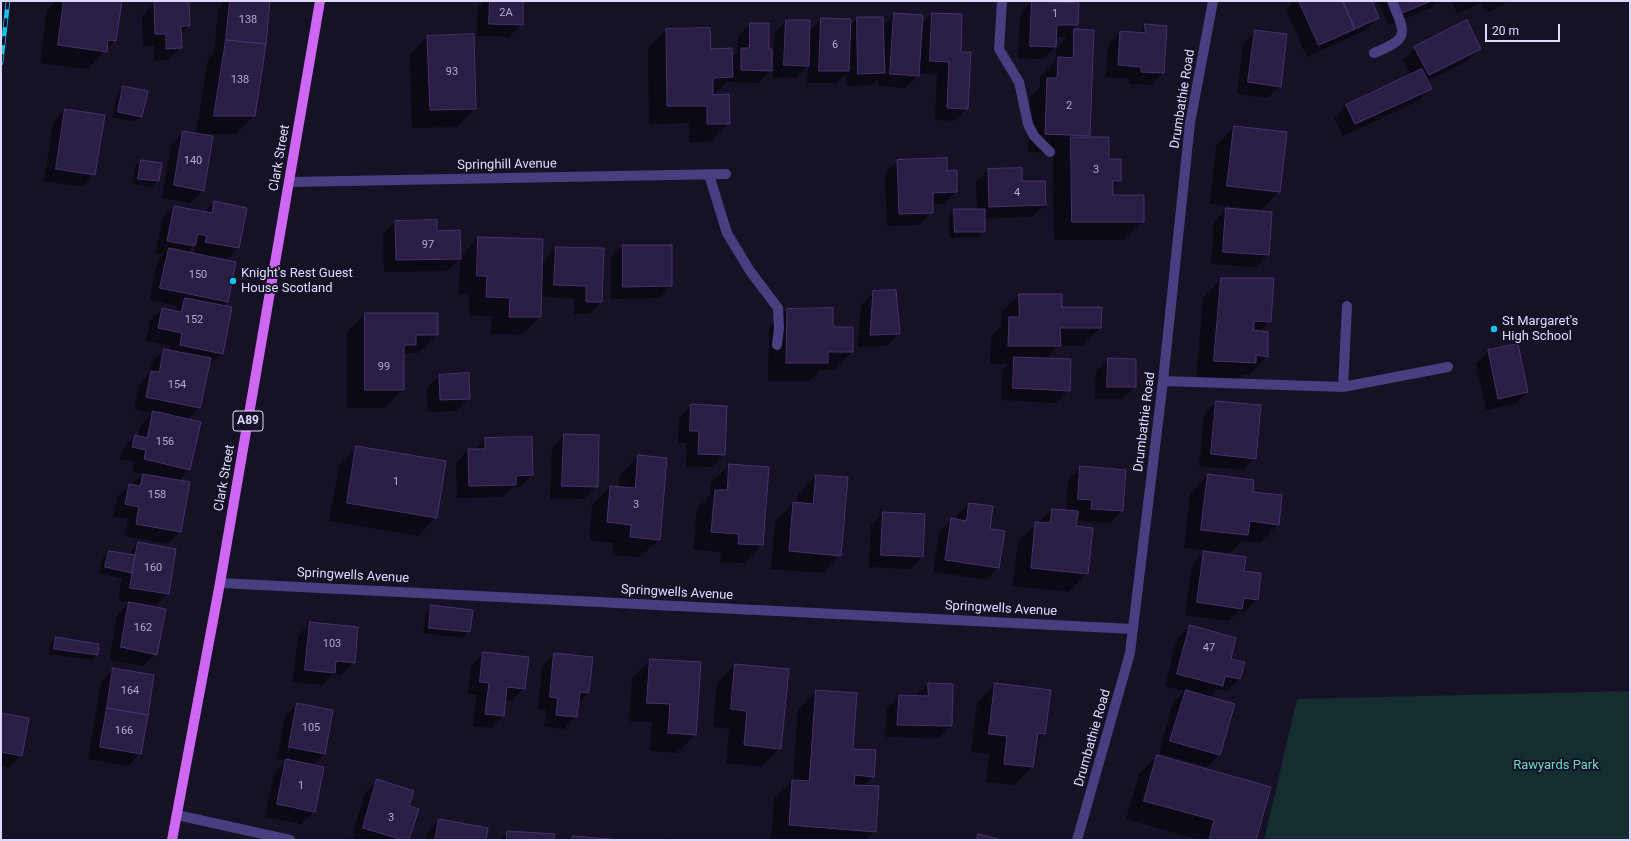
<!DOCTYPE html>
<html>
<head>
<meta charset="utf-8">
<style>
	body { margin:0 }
	#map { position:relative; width:1631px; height:841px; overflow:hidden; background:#161125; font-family:Roboto,sans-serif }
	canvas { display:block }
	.frame { position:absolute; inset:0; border:2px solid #e0d8fc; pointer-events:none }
	.scale { position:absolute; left:1485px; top:24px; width:75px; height:18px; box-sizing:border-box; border:2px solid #e0d8fc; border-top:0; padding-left:5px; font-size:12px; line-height:14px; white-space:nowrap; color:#e0d8fc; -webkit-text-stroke:3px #161125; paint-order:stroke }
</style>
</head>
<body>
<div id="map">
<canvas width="1631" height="841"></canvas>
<div class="frame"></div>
<div class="scale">20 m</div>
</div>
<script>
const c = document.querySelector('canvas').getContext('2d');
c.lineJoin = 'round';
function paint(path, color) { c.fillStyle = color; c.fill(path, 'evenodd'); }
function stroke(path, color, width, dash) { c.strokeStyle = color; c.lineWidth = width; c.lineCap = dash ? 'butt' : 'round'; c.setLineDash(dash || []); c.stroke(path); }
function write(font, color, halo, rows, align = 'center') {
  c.font = font + ' Roboto,sans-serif'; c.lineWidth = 4; c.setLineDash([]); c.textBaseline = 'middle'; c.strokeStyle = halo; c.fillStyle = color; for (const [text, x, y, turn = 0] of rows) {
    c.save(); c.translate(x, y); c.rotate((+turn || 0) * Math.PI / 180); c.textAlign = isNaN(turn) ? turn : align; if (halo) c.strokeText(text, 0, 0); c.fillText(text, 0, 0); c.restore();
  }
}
const green = new Path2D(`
	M1630 691V840H1264L1297 699Z`);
const shadow = new Path2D(`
	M56 1H121L115 40 88 69 40 63 47 10Z
	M226 1H269L254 115 236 134H203V190L191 203 162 198 171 144 184 132 196 134 208 59 214 53 218 9Z
	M484 1H522V24L509 37 477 36 478 7Z
	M1294 1H1371L1378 18 1365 30 1307 57 1286 10Z
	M1378 1H1438L1431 8 1388 25Z
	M1452 1H1507L1502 6 1486 13 1481 3 1457 13Z
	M1032 2 1078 4 1077 25 1072 30 1093 31 1089 135 1086 138 1108 160 1120 181 1112 188V196L1143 221 1124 240H1054L1053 157 1057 153 1028 152 1030 97 1040 87V77L1056 61V48L1067 37H1056L1055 47 1043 59 1018 58 1020 15Z
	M154 3 189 25 180 34 181 48 168 60 154 61V46H143L142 16Z
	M895 14 921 25 932 14 960 53 967 108 955 121 935 120 937 74 918 73V76L905 88 878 86 879 78 871 85 846 86V74L836 83H807L808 66 796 78 772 77 773 69 758 83 729 82V80L713 96 729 123 710 142H689V123L649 124 648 48 666 30 709 29 710 50 731 59 737 53 738 37 750 24 767 50 771 67H773L774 33 786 21 809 32 821 19 849 26 857 18 883 26Z
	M1146 25 1163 73 1151 85 1129 84V79L1106 77 1108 45 1120 33 1138 34Z
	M1255 32 1280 86 1267 98 1237 94 1243 44Z
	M428 36 475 108 457 127 412 128 410 55Z
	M1415 48H1480L1467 61 1427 81 1431 88 1418 101 1343 136 1334 118 1346 106 1410 75 1403 60Z
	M124 87 141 116 135 122 112 117 117 93Z
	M65 110 95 174 82 187 44 181 53 123Z
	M1234 127 1279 191 1261 210 1210 204 1216 146Z
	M141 161 161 164 158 181 152 187 133 184 135 167Z
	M898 161 946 172 956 191 944 204H932V212L919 225 887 226 885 173Z
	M989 170 1021 183 1044 182 1045 205 1032 217 984 218V231L978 237 950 238 949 216 955 210H977L976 182Z
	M214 202 238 248 225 261 227 301 222 306V354L208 366 199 408 187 420 189 469 178 481 180 531 167 544 125 536 128 519 113 517 117 497 143 474 132 472 134 462 120 459 123 448 135 436 138 437 141 425 152 413 134 409 139 384 149 374 152 362 164 350 169 351 170 346 146 341 150 321 162 309 173 311 178 306 149 300 157 262 164 254 156 253 162 219 174 207 204 212ZM192 247 195 248 194 254 187 253Z
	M1226 209 1268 255 1256 267 1211 264 1214 222Z
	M395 222 436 232 460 257 478 238 542 262 556 248 603 249 601 302 589 314H574V298L541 297 540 317 522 335 491 334 492 316 469 315V294H459L460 258 447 271 384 272 383 234Z
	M623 246 671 286 659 298 611 299V258Z
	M1221 279 1270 321 1259 332 1267 356 1249 375 1244 374 1237 381 1196 379 1203 298Z
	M874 292 899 334 887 346 858 347 861 305Z
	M1019 295 1061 308H1100V328L1082 346H1059L1046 359 1069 390 1056 403 1001 400 1002 370 1009 364H990L991 336 1001 326V313Z
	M787 310 832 328 852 352 834 370H820L809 381H768L769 328Z
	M365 314H437V335L419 353H406L403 356V389L385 408H347V332Z
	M1489 351 1527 392 1515 404 1486 410 1476 364Z
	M1108 359 1135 387 1122 399H1095L1096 371Z
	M468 374 469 398 456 411 428 412 427 388 439 376Z
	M1216 402 1255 458 1243 470 1199 466 1204 415Z
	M692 405 726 407 724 455 712 467 686 466 687 443H678L679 418Z
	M564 435 597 486 584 499 550 498 552 448Z
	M486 439 532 475 519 487H512L503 497 457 498 456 463 468 450H474Z
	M357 447 436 517 418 536 329 521 339 465Z
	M638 456 659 539 640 557 612 555 613 543 589 540 592 505 610 487 619 488 620 475Z
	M729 465 768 468 762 545 744 563 720 562 721 552 693 550 697 509 710 495 711 483Z
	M1081 467 1125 470 1122 511 1110 523 1079 521 1080 512H1077L1075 527 1087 573 1069 592 1013 586 1018 541 1052 510 1066 511 1068 480Z
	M1208 475 1278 524 1260 543 1242 541 1229 553 1184 548 1190 494Z
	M816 476 840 555 822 573 771 569 775 522 793 503 797 504 798 494Z
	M969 504 989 530 998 568 986 580 933 572 939 532 951 520H956L957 516Z
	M884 513 922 557 910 569 869 567 871 525Z
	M138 543 168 593 155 606 140 603 156 654 143 666 109 660 117 616 130 602 118 600 122 578 99 573 103 558 109 552 127 555Z
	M1204 553 1243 572 1257 599 1244 612 1239 611 1229 621 1185 615 1192 565Z
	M432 606 469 632 463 638 423 633 426 612Z
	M310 623 354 662 341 675 333 674 322 685 293 682 298 636Z
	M1190 627 1230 659 1239 679 1227 691 1218 689 1209 698 1234 705 1219 755 1207 767 1159 753 1173 703 1185 691 1165 686 1177 639Z
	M56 638 97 654 91 660 49 654 50 645Z
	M484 653 524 688 512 701 505 700 503 716 491 728 473 726 477 695 468 694 471 666Z
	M554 654 588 693 578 703 576 716 564 729 544 727 546 710 538 709 542 667Z
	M650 660 699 663 695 735 676 753 650 751 652 722 629 721 632 678Z
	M735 665 780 748 762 767 726 763 729 729 713 727 717 683Z
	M114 669 140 753 128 766 88 759 101 682Z
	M928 684 951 726 938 738 885 737 887 708 899 696H916Z
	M995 684 1045 733 1036 742 1032 767 1014 785 986 782 989 754 971 752 977 703Z
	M817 691 852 750 873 776 863 786 875 831 866 840H771L774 799 793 780 798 709Z
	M298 704 325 753 312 765 314 812 301 824 265 817 274 773 286 761 277 759 285 716ZM294 717H296L289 752H287Z
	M1 714 21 755 9 768 1 766Z
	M1158 756 1255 840H1196V839L1126 819 1139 774Z
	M378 781 407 807 408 840H351L365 793Z
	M439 820 485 840H426L427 833Z
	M508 832 553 840H499Z
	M668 838 675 840H666Z`);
const building = new Path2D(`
	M64 1H122L116 41 108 40 107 52 58 45Z
	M189 1 190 26H181L182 48 166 49V34H155L154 2Z
	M230 1H270L266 44 226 40Z
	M490 1H523V25L489 24Z
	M1032 1 1079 3 1078 25H1057L1056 47 1030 46Z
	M1299 1H1343L1355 29 1319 45Z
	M1343 1H1372L1379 18 1355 29Z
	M1395 1H1431L1400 14Z
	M894 13 923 15 919 76 890 74Z
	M932 13 962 14 961 52H971L968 109 947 108 949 62 930 61Z
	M857 17H883L885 73 858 74Z
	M821 18 851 19 849 71H819Z
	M786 20H810L809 66 784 65Z
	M1467 20 1481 49 1429 75 1414 47Z
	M750 23H769V49H772V71L741 70V48H749Z
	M1145 24 1167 26 1164 73 1141 72V67L1118 65 1120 31 1145 33Z
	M710 28 711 49 732 48 733 77 713 78V95L729 94 730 124H707V106H667L666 29Z
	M1074 29 1094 30 1090 136 1045 134 1047 78H1057L1058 57 1073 58Z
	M1255 30 1287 34 1281 87 1248 82Z
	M474 34 476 109 430 110 427 36Z
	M226 40 266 44 255 116H214Z
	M1422 69 1432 89 1355 124 1346 105Z
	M123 86 148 91 142 117 118 112Z
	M65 109 105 115 95 175 56 169Z
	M1234 126 1287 132 1280 192 1227 186Z
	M183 131 213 136 204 191 174 185Z
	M1071 137H1109V159H1121V181H1113V195H1144V222H1072Z
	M947 158V171L957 170V192L933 193V213L899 214 897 160Z
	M141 160 162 163 159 181 138 179Z
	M1022 168V181H1045L1046 205 989 207 988 169Z
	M214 201 247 208 239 248 205 242 207 236 198 234 195 246 167 241 174 206 212 213Z
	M1226 208 1272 212 1269 255 1223 252Z
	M954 209H985V232H955Z
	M437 220V231L460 230 461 259 396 260 395 221Z
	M478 237 543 239 541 317H509L510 298 486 297 487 276H477Z
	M623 245H672V286L623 287Z
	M556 247 604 248 602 302H586V286L554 285Z
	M169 248 236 262 228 302 160 288Z
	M1221 278H1274L1271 322 1254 321V330L1268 332V357L1256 355V363L1214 361Z
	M896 290 900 334 870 335 873 291Z
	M1019 294H1062V307H1102L1101 328H1060L1061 346H1008L1009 317H1019Z
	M185 298 232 307 223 354 180 345 182 333 158 328 162 308 181 312Z
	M833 308V327H853V352H828V363H786L787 309Z
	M365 313H438V335H416V345H404V390H365Z
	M1518 344 1528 392 1498 399 1488 350Z
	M164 349 211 358 200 408 146 397 151 371 159 372Z
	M1014 357 1071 359 1070 391 1013 388Z
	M1108 358 1136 359V387H1107Z
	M469 373 470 399 440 400 439 375Z
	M1216 401 1261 405 1256 459 1211 454Z
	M691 404 727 406 725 455 698 454 699 431H690Z
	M153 411 201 422 190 470 144 459 146 450 132 447 135 435 147 438Z
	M564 434 599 435 598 487 562 486Z
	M532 437 533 475 516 476V485L469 486 468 449H485V438Z
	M356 446 446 461 437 518 347 503Z
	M638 455 667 458 660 540 630 537 631 525 607 522 610 486 635 488Z
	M729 464 769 467 763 545 738 544 739 534 711 532 715 490H727Z
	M1080 466 1126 470 1123 511 1091 509 1092 500 1078 499Z
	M143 474 190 482 181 532 136 524 139 507 125 504 129 484 140 486Z
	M1208 474 1254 480 1253 492 1282 495 1279 525 1250 521 1248 535 1201 530Z
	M816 475 848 477 841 556 789 551 793 502 813 504Z
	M969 503 993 506 990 529 1005 531 999 568 945 560 951 518 966 521Z
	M1052 509 1078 511 1076 526 1093 528 1088 574 1031 568 1035 522 1050 523Z
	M883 512 925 514 923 557 881 555Z
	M138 542 176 549 169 594 130 588Z
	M109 551 135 555 132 573 105 567Z
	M1204 551 1246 557 1244 571 1261 573 1258 600 1244 598 1242 609 1197 602Z
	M129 602 166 609 157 655 121 647Z
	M431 605 473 610 470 632 429 628Z
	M310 622 358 627 355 663 336 661 335 673 305 670Z
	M1190 625 1236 638 1231 659 1245 662 1240 679 1225 676 1223 686 1177 674Z
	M56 637 99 644 98 655 54 649Z
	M483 652 529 657 525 689 507 687 504 716 485 714 489 683 480 682Z
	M554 653 593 657 589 693 580 692 577 717 556 715 558 698 550 697Z
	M650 659 701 662 696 735 668 733 670 704 647 703Z
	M735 664 789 669 781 749 744 745 747 711 731 709Z
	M113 668 154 675 148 715 107 708Z
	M928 683 953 684 952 726 897 725 899 695 928 696Z
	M995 683 1051 690 1045 734 1038 733 1033 767 1004 764 1007 736 989 734Z
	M816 690 857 693 853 749 876 750 874 777 855 775 854 785 879 786 876 832 789 825 792 780 809 781Z
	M1186 690 1235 704 1220 755 1170 741Z
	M297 703 333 710 325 754 289 747Z
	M107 708 148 715 141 754 100 747Z
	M1 713 29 718 22 756 1 752Z
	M1157 755 1271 787 1256 840H1209L1214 820 1144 801Z
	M286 759 324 767 315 812 277 804Z
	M377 779 414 791 409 806 419 809 409 840H403L363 828Z
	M439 819 488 828 486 840H435Z
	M507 831 555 834 554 840H507Z
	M978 834 1002 840H977Z
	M573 836 622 840H572Z`);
const minor = new Path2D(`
	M1002 1 999 49 1019 82 1028 124 1034 136 1050 152
	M1374 53C1411 38 1405 34 1392 1
	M709 175 727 233 750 271 778 308 779 328 777 345
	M289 182 726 174
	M1163 381 1343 387 1347 306
	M1343 387 1448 367
	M220 583 1133 629
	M177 815 290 840
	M1077 840 1130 653 1163 381 1190 123 1213 1`);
const major = new Path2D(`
	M172 840 220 583 320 1`);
const rail = new Path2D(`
	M1 63 8 1`);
const markers = [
	[233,281,4,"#12c4ee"],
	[1494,329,4,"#12c4ee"]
];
const numberNames = [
	["2A",506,13],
	["1",1055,14],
	["138",248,20],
	["6",835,45],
	["93",452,72],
	["138",240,80],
	["2",1069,106],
	["140",193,161],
	["3",1096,170],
	["4",1017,193],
	["97",428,245],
	["150",198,275],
	["152",194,320],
	["99",384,367],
	["154",177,385],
	["156",165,442],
	["1",396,482],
	["158",157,495],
	["3",636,505],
	["160",153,568],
	["162",143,628],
	["103",332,644],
	["47",1209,648],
	["164",130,691],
	["105",311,728],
	["166",124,731],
	["1",301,786],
	["3",391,818]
];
const shields = [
	[248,421,30]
];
const shieldNames = [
	["A89",248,421]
];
const streetNames = [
	["Drumbathie Road",1183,99,-81],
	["Clark Street",280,158,-80],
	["Springhill Avenue",507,165,-1],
	["Drumbathie Road",1145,422,-83],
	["Clark Street",225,478,-80],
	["Springwells Avenue",353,576,3],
	["Springwells Avenue",677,593,3],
	["Springwells Avenue",1001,609,3],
	["Drumbathie Road",1093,738,-74]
];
const poiNames = [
	["Knight's Rest Guest",241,274],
	["House Scotland",241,289],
	["St Margaret's",1502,322],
	["High School",1502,337]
];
const parkNames = [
	["Rawyards Park",1556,766]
];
paint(green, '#142d2f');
paint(shadow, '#0007');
paint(building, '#2a1e45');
stroke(building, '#44326f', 1);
stroke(minor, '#483f81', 10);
stroke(major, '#cd67f4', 10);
stroke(rail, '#12c4ee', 4.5);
stroke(rail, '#161125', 3, [9]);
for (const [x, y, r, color] of markers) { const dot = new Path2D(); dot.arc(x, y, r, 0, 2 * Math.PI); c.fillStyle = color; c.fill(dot); stroke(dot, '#161125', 1.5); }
write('11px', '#b2aace', null, numberNames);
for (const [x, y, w] of shields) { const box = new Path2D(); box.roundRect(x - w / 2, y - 10, w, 20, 3); c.fillStyle = '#161125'; c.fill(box); stroke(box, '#e0d8fc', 1); }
write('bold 12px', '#e0d8fc', null, shieldNames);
write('13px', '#e0d8fc', '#161125', streetNames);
write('13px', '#e0d8fc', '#161125', poiNames, 'left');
write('13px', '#69d8c6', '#161125', parkNames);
</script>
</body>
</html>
